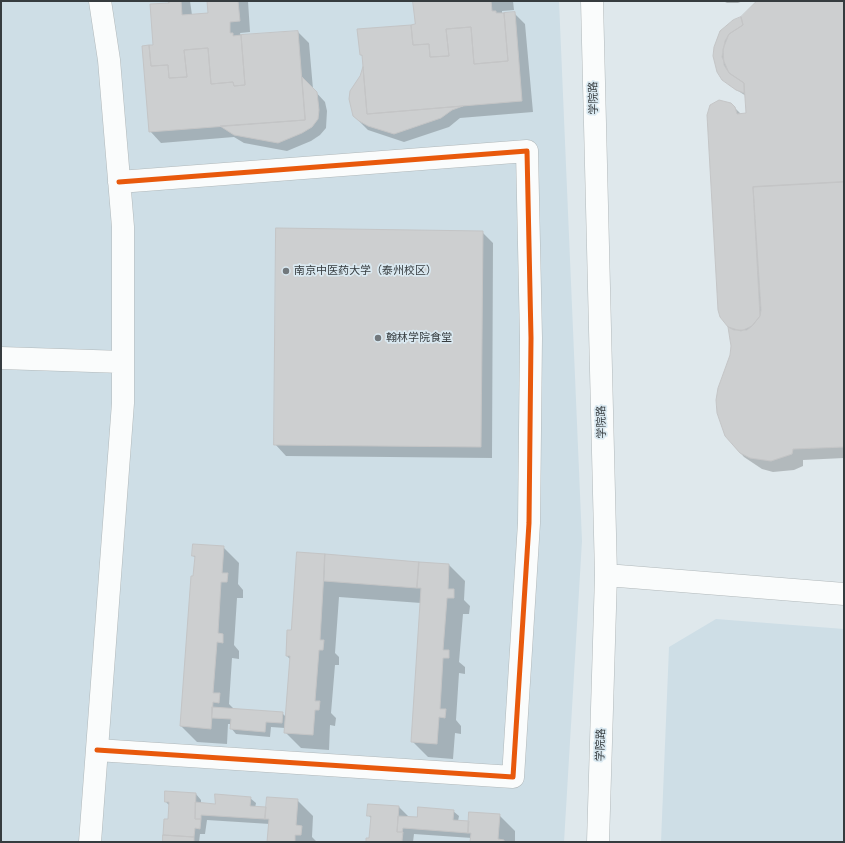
<!DOCTYPE html>
<html>
<head>
<meta charset="utf-8">
<style>
	body { margin:0 }
	#map { position:relative; width:845px; height:843px; overflow:hidden; background:#dfe8ec; font-family:"Archivo Narrow",sans-serif }
	canvas { display:block }
	.frame { position:absolute; inset:0; border:2px solid #363c3f; pointer-events:none }
</style>
</head>
<body>
<div id="map">
<canvas width="845" height="843"></canvas>
<div class="frame"></div>
</div>
<script>
const c = document.querySelector('canvas').getContext('2d');
c.lineJoin = 'round';
function paint(path, color) { c.fillStyle = color; c.fill(path, 'evenodd'); }
function stroke(path, color, width, dash) { c.strokeStyle = color; c.lineWidth = width; c.lineCap = dash ? 'butt' : 'round'; c.setLineDash(dash || []); c.stroke(path); }
function write(font, color, halo, rows, align = 'center') {
  c.font = font + ' "Archivo Narrow","Noto Sans SC",sans-serif'; c.lineWidth = 3.5; c.setLineDash([]); c.textBaseline = 'middle'; c.strokeStyle = halo; c.fillStyle = color; for (const [text, x, y, turn = 0] of rows) {
    c.save(); c.translate(x, y); c.rotate((+turn || 0) * Math.PI / 180); c.textAlign = isNaN(turn) ? turn : align; if (halo) c.strokeText(text, 0, 0); c.fillText(text, 0, 0); c.restore();
  }
}
const built = new Path2D(`
	M1 1H559L582 541 564 842H1Z
	M716 619 844 629V842H661L669 647Z`);
const shadow = new Path2D(`
	M169 1H190L192 15 209 14 208 1H248L250 32 240 33 241 36 298 32 309 43 313 89 325 102 327 111 326 128 320 135 311 141 287 151 244 143 234 137 161 143 150 131 154 46Z
	M414 1H513L514 10 502 11V14L514 13 525 24 533 112 460 118 449 127 404 142 368 130 354 116 364 69V57L361 55 416 25Z
	M723 1H743L738 3H727Z
	M757 1H844V458L803 460V466L794 470 773 472 762 469 744 457 733 445 721 424 732 346 729 327 731 104 741 114H747L746 96 729 85 714 56 717 39 721 32 741 18Z
	M482 232 493 243 492 458 286 456 275 444Z
	M223 547 239 563 238 584 243 590V598H237L234 645 239 651V659L232 658 229 704 234 709 282 713 286 717 290 659 287 656 292 631 298 553 449 565 465 581 464 600 470 606 469 614H463L459 662 465 667V674L459 673 456 720 461 726V734L455 733 453 759 428 757 412 741 421 603 339 597 335 653 339 657V665H335L331 713 336 718 335 726 330 725 329 750 301 748 285 732V728L271 727 270 737 236 734 231 728V724H228L227 744 197 742 181 726 196 558 193 556Z
	M196 794 201 800V804L215 805 250 798 256 803 255 808 267 810 297 800 313 816 312 837 317 842H268L270 824 207 820 205 834H200L199 842H164L169 820V805L166 802Z
	M399 807 410 818 418 819 453 811 459 816 458 821 470 822 499 815 515 831V842H471L472 838 414 834 413 842H367V839H370L372 819 368 815Z`);
const building = new Path2D(`
	M168 1H181L182 15 208 13 207 1H238L240 21 230 22V33H233V36L241 35 245 85 234 86 233 82 211 84 208 48 184 50 187 77 169 78 168 65 151 66 149 45H153L150 4 169 3Z
	M413 1H491L492 11H496V13H504L508 61 474 64 471 27 446 29 449 56 430 57 429 44 413 45 411 25 415 24Z
	M757 1H844V182L753 187 761 310 760 316 752 326 741 331 728 327 720 317 718 310 707 115 710 105 719 100 731 103 735 107 737 114 746 113 744 83 729 73 724 65 723 49 729 34 743 25 741 17Z
	M515 12 522 101 367 114 362 55H360L357 29 411 25 413 45 429 44 430 57 449 56 446 29 471 27 474 64 508 61 504 13Z
	M741 17 743 25 729 34 725 41 722 57 729 73 744 83V93L736 90 722 80 717 72 713 56 714 47 720 31 733 20Z
	M298 31 305 120 149 132 142 46 149 45 151 66 168 65 169 78 187 77 184 50 208 48 211 84 233 82 234 86 245 85 241 35Z
	M363 67 367 114 463 106 452 110 441 118 394 134 368 126 359 121 353 116 349 99 350 91 360 76Z
	M302 77 317 92 319 110 318 119 312 127 302 133 278 143 234 135 220 126 305 120Z
	M844 182V447L793 449 792 454 771 461 750 458 740 453 725 436 717 413 716 400 718 388 730 355 731 346 728 327 734 330H747L752 326 760 316 753 187Z
	M276 228 483 231 481 447 274 445Z
	M193 544 224 546 222 573H228L227 582H221L218 633 223 634V643L217 642 213 693H220L219 703 213 702 211 729 180 726 191 576H193L195 556H192Z
	M297 552 325 554 320 640H324L323 650H319L315 701H320L319 710H315L313 735 284 733 290 656H286L287 630H291Z
	M325 554 419 562 417 588 324 581Z
	M419 562 449 564 448 589H454V598H447L443 650H449V658H443L440 709H446L445 718 439 717 437 744 411 742 421 588H417Z
	M212 707 283 712 282 723 266 722 265 732 230 729 231 719 212 718Z
	M165 791 196 793 195 819H201L200 829 195 828 194 837 163 835 164 819H168L169 802H165Z
	M215 794 251 797 250 806 266 807 265 819 201 815V819H195V802L215 804Z
	M267 797 298 799 296 825 302 826 301 835H295V842H267L269 819H265Z
	M368 804 399 806 397 832H403L402 841 366 842V838H369L371 816H367Z
	M418 807 454 810 453 820 469 821 468 833 403 828 402 832H397L398 816 417 817Z
	M469 812 500 814 498 839 504 840V842H470L471 833H468Z
	M163 835 194 837V842H163Z`);
const minor = new Path2D(`
	M592 1 606 575 598 842
	M1 358 123 362
	M606 575 844 594
	M97 750 513 777 529 523 531 338 527 151 119 182
	M90 842 123 403V227L109 60 100 1`);
const cycleway = new Path2D(`
	M97 750 513 777 529 523 531 338 527 151 119 182`);
const markers = [
	[286,271,4,"#71787c"],
	[378,338,4,"#71787c"]
];
const streetNames = [
	["学院路",594,98,-91],
	["学院路",602,422,-91],
	["学院路",601,745,-88]
];
const poiNames = [
	["南京中医药大学（泰州校区）",294,271],
	["翰林学院食堂",386,338]
];
paint(built, '#cedee6');
paint(shadow, '#0003');
paint(building, '#cdcfd0');
stroke(building, '#c4c5c6', 1);
stroke(minor, '#b1b8ba', 23);
stroke(minor, '#fafcfc', 22);
stroke(cycleway, '#e8590c', 5);
for (const [x, y, r, color] of markers) { const dot = new Path2D(); dot.arc(x, y, r, 0, 2 * Math.PI); c.fillStyle = color; c.fill(dot); stroke(dot, '#dae9f1', 1.5); }
write('11px', '#363c3f', '#dae9f1', streetNames);
write('11px', '#363c3f', '#dae9f1', poiNames, 'left');
</script>
</body>
</html>
